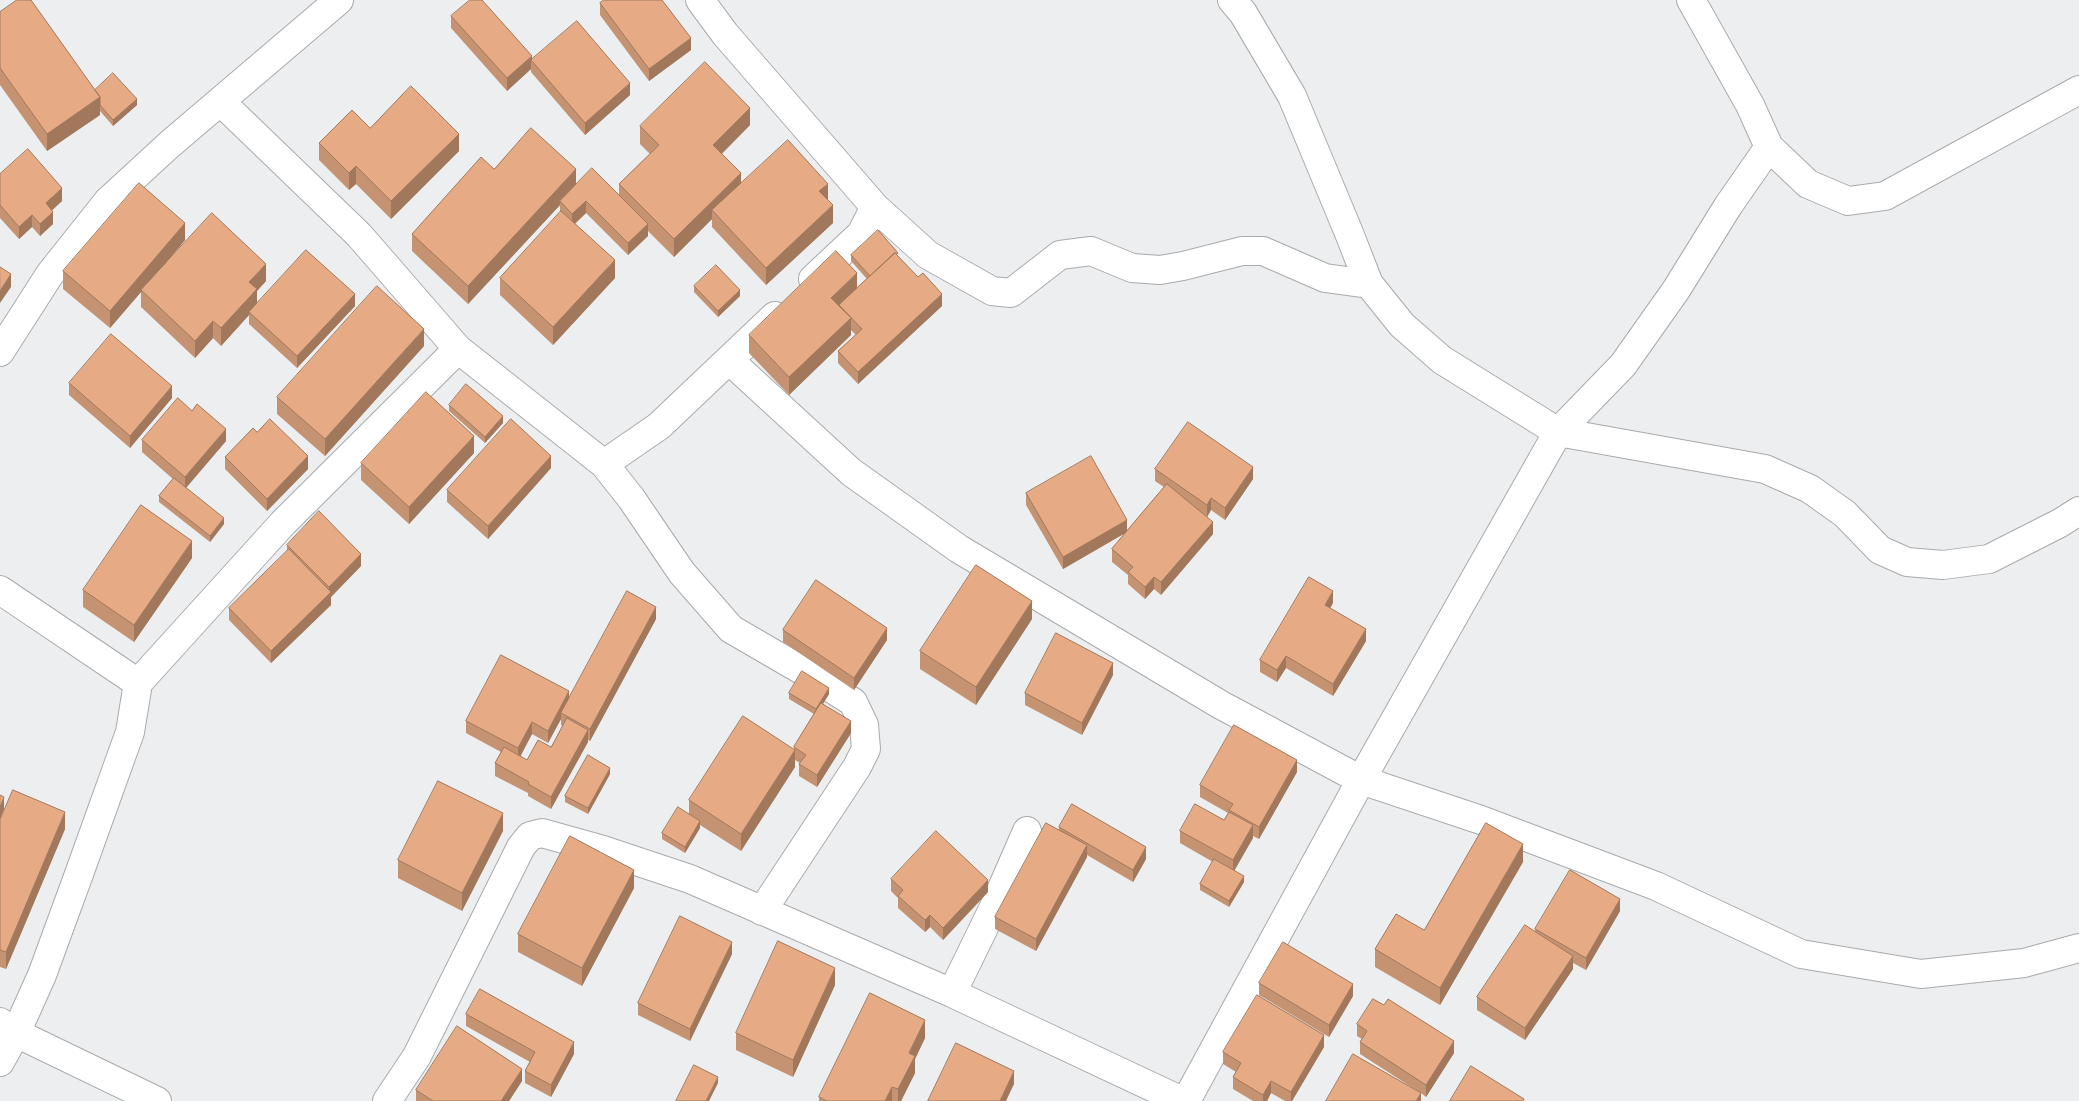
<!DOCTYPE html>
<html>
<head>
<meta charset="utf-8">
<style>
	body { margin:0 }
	canvas { display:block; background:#eceeef }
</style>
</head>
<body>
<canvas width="2079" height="1101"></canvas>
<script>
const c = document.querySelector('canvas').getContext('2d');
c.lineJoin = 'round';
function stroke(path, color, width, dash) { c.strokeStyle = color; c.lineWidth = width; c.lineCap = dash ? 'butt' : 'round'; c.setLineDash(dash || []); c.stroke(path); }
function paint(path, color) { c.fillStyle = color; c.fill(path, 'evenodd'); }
const minor = new Path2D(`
	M700 0 725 34 875 207 928 255 992 291 1011 293 1060 255 1091 251 1132 268 1160 270 1183 266 1242 251H1263L1325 278 1369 284
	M1232 0 1243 13 1292 96 1349 233 1369 284 1402 325 1442 360 1558 432 1765 469 1810 489 1845 514 1880 550 1907 562 1943 565 1989 559 2060 523 2079 511
	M1691 0 1750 105 1769 147 1808 184 1848 201 1885 196 2079 90
	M221 102 359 235 458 349 604 464 659 426 775 316
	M813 279 861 234 875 207
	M0 352 50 274 108 201 170 144 339 0
	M729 360 851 472 959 549 1221 705 1361 780 1481 820 1656 886 1801 954 1921 974 2024 963 2079 948
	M604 464 631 498 682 573 731 629 805 672 853 702 864 725 866 749 857 767 762 911
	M0 590 138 683
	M952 993 992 911 1027 831
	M0 1022 16 1033 157 1101
	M0 1062 16 1033 42 975 79 874 130 732 138 683 283 523 458 349
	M387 1101 417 1056 521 847 530 836 542 833 603 850 690 879 952 993 1182 1101
	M1186 1101 1361 780 1558 432 1623 365 1676 290 1728 206 1769 147`);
const wall = new Path2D(`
	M600 3 691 50 649 81 600 15Z
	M0 12 95 90 137 105 113 126 100 111V115L47 151 0 85Z
	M451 16 532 59 630 95 585 135 531 72V69L507 91 451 28Z
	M750 125 722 154 741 183 828 200 833 223 766 285 712 227V219L674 257 648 231V236L628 255 586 213 575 224 615 278 553 345 500 295V278L560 213V205L468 304 412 251V234L494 169 576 185 619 195V184L650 154 640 144V126Z
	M370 128 459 151 391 219 356 184 349 190 319 160V143Z
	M0 174 62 201 52 210 53 224 40 236 32 227 19 239 0 218Z
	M185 240 167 262 266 281 257 291V304L355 306 297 368 249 324V315L221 346 213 338 195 358 141 307V292L110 328 63 289V271Z
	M851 255 898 256 942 306 858 384 838 363V351L856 335 851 330V335L789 395 749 353V335L857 288 867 279 851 261Z
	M694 286 740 296 718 317 694 292Z
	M424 346 325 456 277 414V397Z
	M69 383 172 398 130 448 69 395Z
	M449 405 503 423 485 443 449 411Z
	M257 432 308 469 267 511 225 469V457Z
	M142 440 226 441 186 488 224 524 210 542 159 502V496L173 479 142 452Z
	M474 453 409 524 361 480V463Z
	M551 468 488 539 447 502V490Z
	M1155 469 1253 479 1225 520 1211 510 1207 517 1213 534 1161 595 1154 589 1145 599 1128 584V575L1112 562V549L1125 533 1063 569 1026 505V493L1127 531 1164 487 1155 481Z
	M287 545 361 566 331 597V605L271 663 229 620V608L287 552Z
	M192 558 134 642 83 607V590Z
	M1333 603 1330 608 1366 641 1333 696 1286 668 1277 682 1260 672V660Z
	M656 619 590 741 588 740V742L551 809 528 796V793L495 776V763L501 752 466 733V721L569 698ZM561 719V725L563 726 551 747 527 760 520 756 532 734 548 743Z
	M1032 619 976 705 920 669V651Z
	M783 630 887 640 854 690 783 642Z
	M1113 675 1082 735 1025 705V693Z
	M789 693 829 694 823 704 851 733 817 787 799 776V764L800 763 795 760V767L741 851 700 825V828L685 853 662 839V833L689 814V800L794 749V747L814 714 789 699Z
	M1297 772 1259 839 1253 836V838L1234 870 1244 882 1229 907 1200 890V884L1213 862 1180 843V831L1224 820 1228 813 1200 797V785Z
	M610 774 588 814 565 802V796Z
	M0 820 65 829 6 969 0 967Z
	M1059 827 1146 859 1133 882 1087 855V857L1036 951 995 929V917L1059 829Z
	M503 831 462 911 398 878V860Z
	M1523 862 1440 1005 1375 967V949L1424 930Z
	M891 879 988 892 943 940 930 927 925 932 898 908V898L891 891Z
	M634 888 582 986 518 952V934Z
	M1620 911 1586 970 1573 963V969L1525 1040 1477 1010V997L1535 932V929Z
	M732 954 690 1041 638 1015V1003Z
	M1259 983 1353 996 1329 1037 1259 995Z
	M835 985 793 1077 736 1050V1033Z
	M466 1014 574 1054 551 1097 525 1083V1071L530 1062 466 1026Z
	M1357 1024 1454 1053 1426 1097 1421 1093V1101L1416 1090 1360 1054V1042L1362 1039 1357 1036Z
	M925 1038 915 1059V1073L901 1101H819V1097Z
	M1324 1047 1292 1101H1285L1271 1093 1267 1101H1253L1233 1089V1077L1236 1072 1223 1064V1052Z
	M522 1081 509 1101H416V1090Z`);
const shadedWall = new Path2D(`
	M691 38V50L649 81V69Z
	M532 56V61L531 60V69L507 91V78Z
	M630 83V95L585 135V123Z
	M100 97V115L47 151V134Z
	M137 99V105L113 126V120Z
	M750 108V125L713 162V145Z
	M459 134V151L391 219V201Z
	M356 166V184L349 190V173Z
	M576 169V187L560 201V205L468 304V286Z
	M741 173V191L712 210V219L674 257V239Z
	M828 184V201L819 191Z
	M62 188V201L46 216V203Z
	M586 201V213L572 226V214Z
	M833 205V223L766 285V268Z
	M53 212V224L40 236V224Z
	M32 215V227L19 239V227Z
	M185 223V240L142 291 141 290V292L110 328V311Z
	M648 224V236L628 255V243Z
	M615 260V278L553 345V327Z
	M266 264V281L257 291V307L249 312V315L221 346V328L249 282Z
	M857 273V290L839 309 831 298Z
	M11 274V287L0 303V291Z
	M740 290V296L718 317V311Z
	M355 294V306L297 368V356Z
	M942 294V306L858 384V372Z
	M851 318V335L789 395V377Z
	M213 321V338L195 358V341Z
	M424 329V346L325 456V439Z
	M172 386V398L130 448V436Z
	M503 416V423L485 443V437Z
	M226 429V441L185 489V477Z
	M474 436V453L409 524V507Z
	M308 456V469L267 511V499Z
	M551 456V468L488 539V526Z
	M1253 467V479L1225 520V508Z
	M1211 498V510L1207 517V505Z
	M224 518V524L210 542V536Z
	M1127 520V532L1063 569V557Z
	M1213 522V534L1161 595V582Z
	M192 541V558L134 642V625Z
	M361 554V566L331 597V605L271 663V651L329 594V587Z
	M1154 577V589L1145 599V587Z
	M1333 591V603L1325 617V605Z
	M1032 601V619L976 705V687Z
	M656 607V619L590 741V729Z
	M887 628V640L854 690V678Z
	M1366 629V641L1333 696V684Z
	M1286 656V668L1277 682V670Z
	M1113 663V675L1082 735V723Z
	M829 688V694L816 715V709Z
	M569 691V704L561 713V719L548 743V731Z
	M851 721V733L817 787V775Z
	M532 722V734L518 761V748Z
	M588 730V742L551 809V797Z
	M795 750V767L741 851V834Z
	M1297 760V772L1259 839V827Z
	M610 768V774L588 814V808Z
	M4 797V809L0 819V807Z
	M65 812V829L6 969V952Z
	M503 813V831L462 911V893Z
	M700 821V828L685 853V847Z
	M1253 825V838L1233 873V860Z
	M1523 844V862L1440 1005V988Z
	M1087 845V857L1036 951V939Z
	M1146 847V859L1133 882V870Z
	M634 870V888L582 986V968Z
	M1244 876V882L1229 907V901Z
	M988 880V892L943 940V928Z
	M1620 899V911L1586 970V958Z
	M930 915V927L925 932V920Z
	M732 942V954L690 1041V1029Z
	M1573 956V969L1525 1040V1028Z
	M835 968V985L793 1077V1060Z
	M1353 984V996L1329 1037V1025Z
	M925 1020V1038L915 1059V1073L901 1101H898V1089L909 1053Z
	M1324 1035V1047L1292 1101H1291V1092Z
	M1454 1041V1053L1426 1097V1085Z
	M574 1042V1054L551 1097V1085Z
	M522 1069V1081L509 1101H501Z
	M1014 1071V1084L1006 1101H1000Z
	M718 1077V1083L709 1101H706Z
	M1271 1081V1093L1267 1101H1263V1095Z
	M892 1087V1101H885Z
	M1421 1093V1101H1416Z`);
const building = new Path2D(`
	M17 0H31L100 97 47 134 0 68V12Z
	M470 0H482L532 56 507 78 451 16Z
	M604 0H662L691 38 649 69 600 3Z
	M577 21 630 83 585 123 531 60Z
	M705 62 750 108 713 145 741 173 674 239 619 184 659 145 640 126Z
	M113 73 137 99 113 120 100 105V97L95 90Z
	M411 86 459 134 391 201 356 166 349 173 319 143 352 110 370 128Z
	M531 128 576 169 468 286 412 234 481 157 494 169Z
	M788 140 828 184 819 191 833 205 766 268 712 210Z
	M28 149 62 188 46 203 53 212 40 224 32 215 19 227 0 205V174Z
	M592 168 648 224 628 243 586 201 572 214 560 201Z
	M139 183 185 223 110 311 63 271Z
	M561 211 615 260 553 327 500 278Z
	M212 213 266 264 249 282 257 289 221 328 213 321 195 341 141 290Z
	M878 230 898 253 897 254 895 253 870 276 851 255Z
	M306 250 355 294 297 356 249 312Z
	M836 251 857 273 831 298 851 318 789 377 749 335Z
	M895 253 918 277 923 273 942 294 858 372 838 351 862 329 839 305Z
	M716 265 740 290 718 311 694 286Z
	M0 267 11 274 0 291Z
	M377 286 424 329 325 439 277 397Z
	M111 334 172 386 130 436 69 383Z
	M466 384 503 416 485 437 449 405Z
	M426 392 474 436 409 507 361 463Z
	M178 398 192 411 197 404 226 429 185 477 142 440Z
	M270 419 308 456 267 499 225 457 253 428 257 432Z
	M511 419 551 456 488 526 447 490Z
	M1188 422 1253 467 1225 508 1211 498 1207 505 1155 469Z
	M1091 456 1127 520 1063 557 1026 493Z
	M174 478 224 518 210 536 159 496Z
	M1167 484 1213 522 1161 582 1154 577 1145 587 1128 572 1133 567 1112 549Z
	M141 505 192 541 134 625 83 590Z
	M319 511 361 554 329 587 287 545Z
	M289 549 331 592 271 651 229 608Z
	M976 565 1032 601 976 687 920 651Z
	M1309 577 1333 591 1325 605 1366 629 1333 684 1286 656 1277 670 1260 660Z
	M816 580 887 628 854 678 783 630Z
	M627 591 656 607 590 729 561 713Z
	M1056 633 1113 663 1082 723 1025 693Z
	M501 655 569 691 548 731 532 722 518 748 466 721Z
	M802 671 829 688 816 709 789 693Z
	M821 703 851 721 817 775 799 764 806 755 794 747Z
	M743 716 795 750 741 834 689 800Z
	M567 718 588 730 551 797 528 784 529 782 495 763 504 747 527 760 538 740 551 747Z
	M1234 725 1297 760 1259 827 1229 810 1233 804 1200 785Z
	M588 755 610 768 588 808 565 796Z
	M438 781 503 813 462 893 398 860Z
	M13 790 65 812 6 952 0 950V820Z
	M0 795 4 797 0 807Z
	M1072 804 1146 847 1133 870 1059 827Z
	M1195 804 1224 820 1229 812 1253 825 1233 860 1180 831Z
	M678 807 700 821 685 847 662 833Z
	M1046 823 1087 845 1036 939 995 917Z
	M1486 823 1523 844 1440 988 1375 949 1396 914 1424 930Z
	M936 831 988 880 943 928 930 915 925 920 898 896 903 890 891 879Z
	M570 836 634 870 582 968 518 934Z
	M1214 859 1244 876 1229 901 1200 884Z
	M1570 870 1620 899 1586 958 1535 929Z
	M680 916 732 942 690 1029 638 1003Z
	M1525 925 1573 956 1525 1028 1477 997Z
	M778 941 835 968 793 1060 736 1033Z
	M1283 942 1353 984 1329 1025 1259 983Z
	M480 989 574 1042 551 1085 525 1071 535 1052 466 1014Z
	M870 993 925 1020 909 1053 915 1056 898 1089 892 1087 885 1101H827L819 1097Z
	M1257 995 1324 1035 1291 1092 1271 1081 1263 1095 1233 1077 1241 1063 1223 1052Z
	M1373 999 1384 1005 1388 999 1454 1041 1426 1085 1360 1042 1367 1031 1357 1024Z
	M457 1026 522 1069 501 1101H433L416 1090Z
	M956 1043 1014 1071 1000 1101H928Z
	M1353 1054 1421 1093 1416 1101H1326Z
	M694 1065 718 1077 706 1101H676Z
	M1471 1066 1524 1099 1523 1101H1450Z`);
stroke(minor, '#a9aaac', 30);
stroke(minor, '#fff', 28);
paint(wall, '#c69372');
paint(shadedWall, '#a1785c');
paint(building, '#e6ab84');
stroke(building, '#a1785c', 1);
</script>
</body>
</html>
